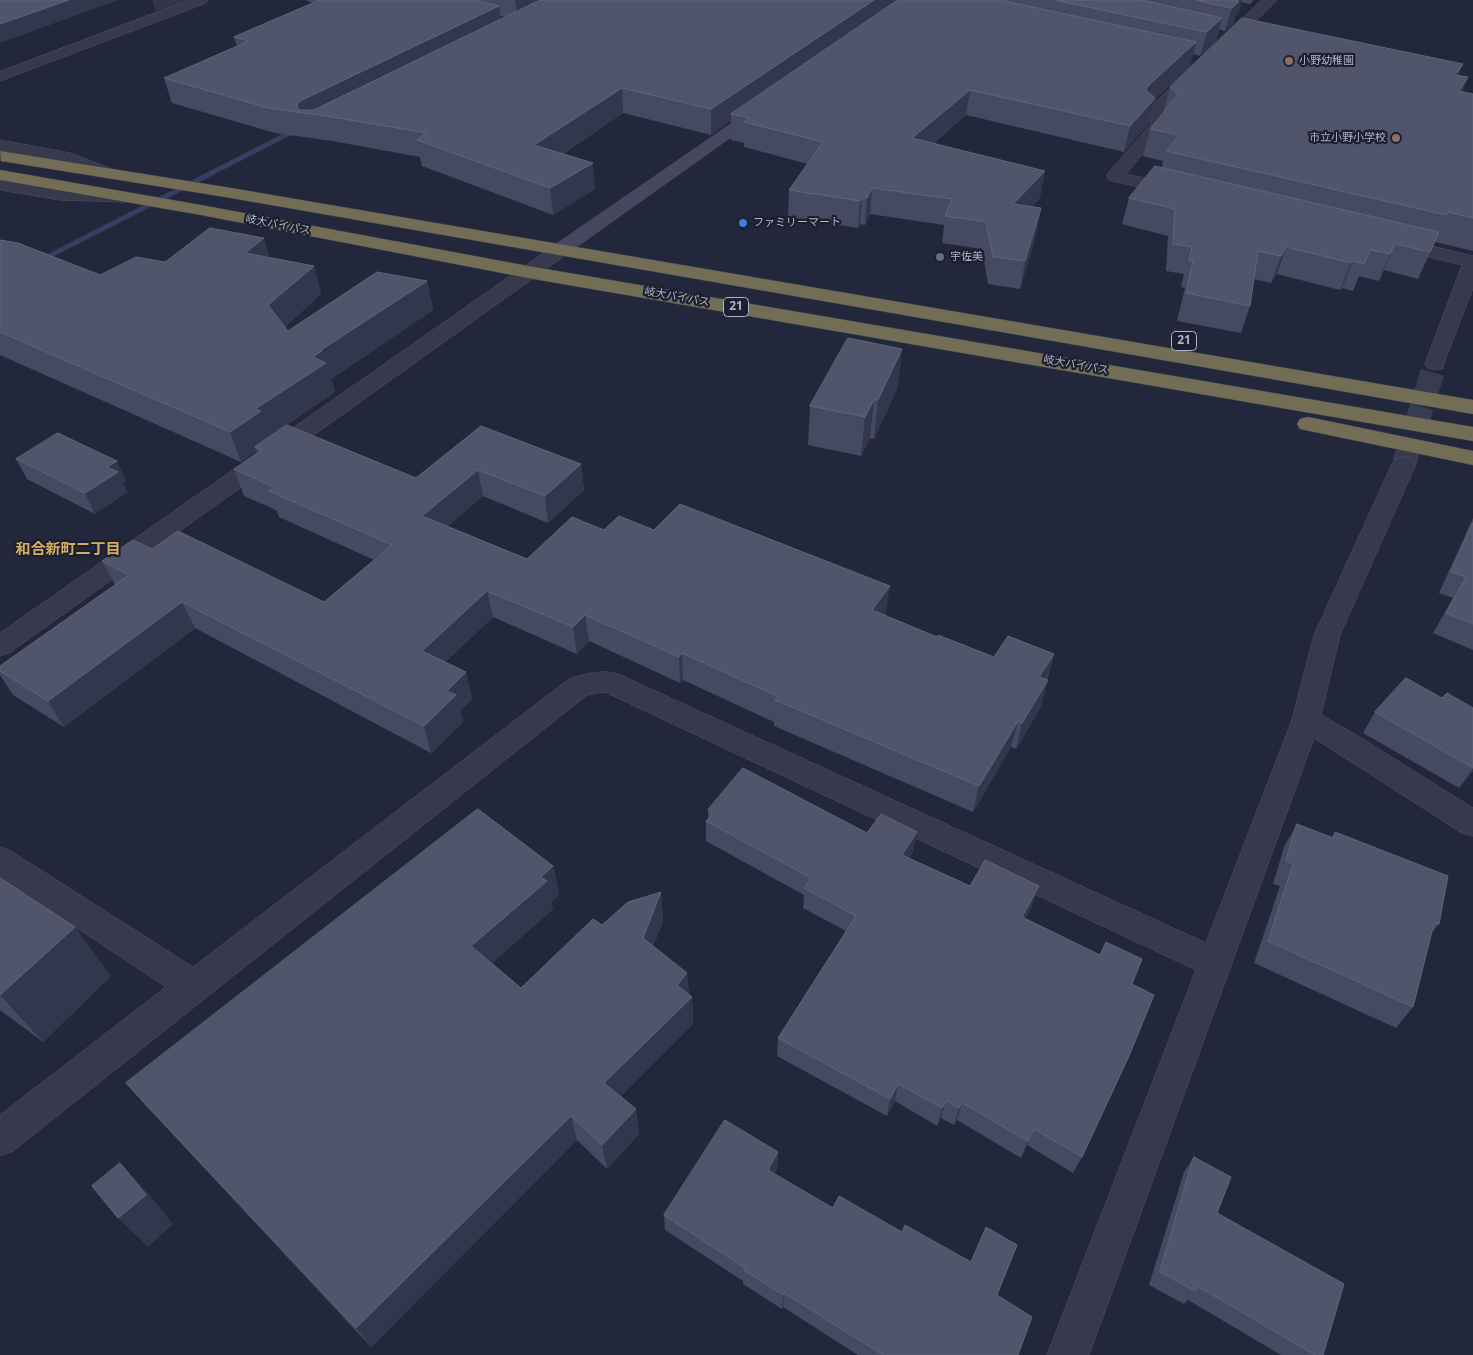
<!DOCTYPE html>
<html>
<head>
<meta charset="utf-8">
<style>
	body { margin:0 }
	canvas { display:block; background:#23273b }
</style>
</head>
<body>
<canvas width="1473" height="1355"></canvas>
<script>
const c = document.querySelector('canvas').getContext('2d');
c.lineJoin = 'round';
function paint(path, color) { c.fillStyle = color; c.fill(path, 'evenodd'); }
function stroke(path, color, width, dash) { c.strokeStyle = color; c.lineWidth = width; c.lineCap = dash ? 'butt' : 'round'; c.setLineDash(dash || []); c.stroke(path); }
function write(font, color, halo, rows, align = 'center') {
  c.font = font + ' "Open Sans","Noto Sans JP",sans-serif'; c.lineWidth = 4.5; c.setLineDash([]); c.textBaseline = 'middle'; c.strokeStyle = halo; c.fillStyle = color; for (const [text, x, y, turn = 0] of rows) {
    c.save(); c.translate(x, y); c.rotate((+turn || 0) * Math.PI / 180); c.textAlign = isNaN(turn) ? turn : align; if (halo) c.strokeText(text, 0, 0); c.fillText(text, 0, 0); c.restore();
  }
}
const stream = new Path2D(`
	M298 126 305 128 37 265 30 263Z`);
const streetTunnelFar1 = new Path2D(`
	M1434 368 1435 364`);
const streetTunnel = new Path2D(`
	M1404 464 1434 367`);
const street = new Path2D(`
	M189 0H208L206 3 0 81V72Z
	M1262 0H1277L1228 49H1218L1216 46 1218 43Z
	M1194 70 1199 71 1201 74 1160 114 1169 122 1126 174 1183 187 1186 191 1183 195 1177 196 1109 180 1107 176 1109 172 1152 123 1142 115 1144 112 1189 71Z
	M0 140 70 153 112 169 114 173 112 177 106 178 60 161 0 150Z
	M0 180 60 190 124 192 130 193 133 197 130 201 124 202 60 200 0 190Z
	M1394 237 1473 256V288L1442 368 1435 370 1428 368 1425 364 1462 265 1388 247 1385 243 1388 239Z
	M560 244 567 246 569 250 567 254 9 653 0 656V633L553 246Z
	M1404 457 1412 459 1416 464 1340 635 1321 715 1358 736 1473 808V836L1462 833 1314 738 1089 1355H1047L1196 970 605 692 587 695 13 1151 0 1156V1115L166 987 0 877V847L11 851 193 967 569 679C585 674 602 669 618 674L1206 943 1292 720 1314 635 1392 464 1396 459Z`);
const secondary = new Path2D(`
	M763 103 768 105 771 108 768 111 567 254 560 256 553 254 551 250 553 246 758 105Z`);
const highway = new Path2D(`
	M0 151 225 187 1473 400V414L225 197 1 161Z
	M0 170 201 205 528 266 1473 427V441L528 278 201 215 0 180Z
	M1308 417 1473 451V465L1300 429 1297 424 1300 419Z`);
const wall = new Path2D(`
	M305 0H1254L1250 4 1241 2 1238 14 1235 16 1233 24 1225 31 1219 29 1216 41 1200 56 1193 54 1190 66 1155 99 1149 123 1124 152 966 115 933 144 1040 198 1031 206 1041 208 1036 235 1020 289 988 284 982 249 942 243 944 225 870 214 865 225 860 224 858 228 788 217 789 190 808 164 744 147V143L731 140V120L711 135 623 113 563 154 595 189 553 215 422 166 420 157 332 141 275 133 172 103 164 78 237 46 234 37 313 3ZM500 16 505 17 500 19Z
	M1463 64 1458 75 1468 77 1462 92 1473 94V251L1435 242 1418 279 1384 270 1379 281 1359 276 1353 291 1342 288 1340 290 1277 274 1271 283 1254 279 1250 306 1241 333 1177 321 1185 288 1181 287 1184 274 1166 271 1168 236 1122 224 1129 198 1162 167 1163 161 1143 156 1150 129 1163 113 1170 87Z
	M264 238 269 257 314 266 321 294 285 327 288 331 427 281 433 310 331 379 335 392 270 436 416 478 481 426 581 464 584 490 548 523 483 496 448 526 527 559 604 530H654L886 613 885 615 937 637 994 657 1054 654 1047 680 1041 707 1016 749 1011 747 973 812 774 726V722L683 680 680 683 589 641 577 654 493 617 445 662 466 672 472 699 460 711 463 722 431 753 195 628 64 727 13 695 0 675V666L115 585 102 561 152 549 324 602 374 560 279 517 276 510 244 496 234 469 257 453 256 451 241 462 0 355V240L100 275 165 262Z
	M898 387 874 439 870 438 861 456 808 445 810 406Z
	M16 459 126 481 123 484 127 492 95 514 27 479Z
	M1473 518V650L1433 633 1453 598 1439 593Z
	M1442 698 1473 708V771L1459 788 1363 733 1375 712Z
	M708 810 867 833 913 852 909 858 970 886 1032 906 1025 919 1132 984 1082 1157 1073 1173 1027 1145 1021 1158 957 1120 954 1125 941 1118 937 1126 895 1101 887 1116 777 1056 778 1038 846 931 803 908 804 895 706 841V821L708 819Z
	M1297 824 1332 837 1335 832 1439 924 1431 934 1413 1007 1396 1028 1254 963 1280 886 1273 884 1284 847Z
	M553 866 559 895 551 902 553 909 492 963 521 988 602 925 661 892 663 921 653 946 687 973 689 994 692 997 693 1024 621 1096 636 1109 639 1134 607 1169 577 1140 371 1347 148 1108 126 1083Z
	M0 878 111 976 43 1042 0 1010Z
	M778 1152 777 1169 774 1174 833 1208 997 1295 1018 1355H858L783 1307 782 1309 743 1284V1281L665 1230 664 1215Z
	M1194 1157 1217 1213 1323 1355H1281L1188 1300 1184 1304 1149 1285 1184 1172Z`);
const shadedWall = new Path2D(`
	M69 0H118L0 43V24Z
	M152 0H186L156 11Z
	M515 0H559L518 20Z
	M874 0H906L731 114V120L711 135V109Z
	M1234 0H1242L1238 14 1235 16 1233 24 1225 31Z
	M499 6 502 29 326 116 299 112 297 105 300 101Z
	M1222 18 1216 41 1200 56 1207 32Z
	M1196 42 1190 66 1155 99 1149 123 1124 152 1130 126 1148 86Z
	M1463 64 1452 90 1455 75Z
	M1468 77 1457 104 1459 91Z
	M622 88 623 113 537 171 534 145Z
	M970 90 966 115 909 164 912 138Z
	M593 163 595 189 553 215 550 188Z
	M1045 171 1040 198 1008 231 1013 204Z
	M872 188 870 214 865 225 867 198Z
	M862 198 860 224 858 228 860 201Z
	M1041 208 1036 235 1020 289 1025 261Z
	M264 238 272 267 245 253Z
	M1395 244 1384 270 1379 281 1390 254Z
	M1286 247 1277 274 1271 283 1281 256Z
	M1353 261 1342 288 1340 290 1351 263Z
	M314 266 321 294 277 334 268 305Z
	M427 281 433 310 331 379 335 392 269 436 271 441 255 447 256 451 241 462 230 432 321 350Z
	M902 349 898 387 874 439 878 400Z
	M874 400 870 438 861 456 865 417Z
	M117 461 126 481 123 484 127 492 95 514 85 493 107 467Z
	M581 464 584 490 548 523 545 496Z
	M478 470 483 496 429 543 422 516Z
	M890 586 886 613 869 637 872 610Z
	M487 591 493 617 429 678 422 651Z
	M182 602 195 628 64 727 48 701Z
	M585 615 589 641 577 654 573 627Z
	M682 653 683 680 680 683 679 657Z
	M1054 654 1046 680 1039 677Z
	M466 672 472 699 460 711 463 722 431 753 424 726 447 691Z
	M1048 680 1041 707 1016 749 1022 723Z
	M1018 721 1011 747 973 812 979 786Z
	M1473 768V771L1459 788Z
	M917 832 913 852 898 874 902 855Z
	M553 866 559 895 551 902 553 909 480 974 471 946 541 877Z
	M1039 886 1032 906 1015 936 1022 917Z
	M661 892 663 921 646 966 643 938Z
	M75 927 111 976 43 1042 0 995Z
	M687 973 689 999 692 997 693 1024 609 1108 604 1083 677 985Z
	M898 1084 895 1101 887 1116 890 1099Z
	M946 1101 941 1118 937 1126 942 1108Z
	M962 1103 957 1120 954 1125 959 1108Z
	M636 1109 639 1134 607 1169 602 1145Z
	M571 1116 577 1140 371 1347 356 1328Z
	M1034 1129 1027 1145 1021 1158 1028 1141Z
	M778 1152 777 1169 767 1186 768 1170Z
	M120 1163 148 1193 173 1224 148 1247 118 1218Z
	M784 1293 783 1307 782 1309 783 1295Z`);
const building = new Path2D(`
	M0 0H69L0 24Z
	M320 0H474L499 6 300 101 297 105 299 110H314L540 0H874L711 109 622 88 534 145 593 163 550 188 417 140 426 133 326 116 268 108 164 78 249 41 234 37Z
	M898 0H1004L1009 2 1196 42 1148 86 1146 90 1155 98 1130 126 970 90 912 138 1045 171 1013 204 1041 208 1025 261 993 257 986 222 945 216 952 199 872 188 867 198H862L860 201 789 190 823 142 744 122 749 118 731 114Z
	M1055 0H1142L1222 18 1207 32Z
	M1196 0H1235L1239 1 1232 8Z
	M1242 18 1463 64 1455 75 1468 77 1459 91 1473 94V218L1448 212 1446 215 1166 151 1179 135 1150 129 1177 96V93L1170 87Z
	M1155 166 1439 232 1430 252 1395 244 1390 254 1370 250 1364 264 1353 261 1351 263 1286 247 1281 256 1258 251 1250 306 1186 293 1193 261 1189 260 1192 247 1173 244 1175 209 1129 198Z
	M210 228 264 238 245 253 314 266 268 305 288 331 377 272 427 281 321 350 322 351 313 357 326 363 255 409 261 411 230 432 0 332V240L18 243 100 275 136 257 165 262Z
	M848 338 902 349 878 400H874L865 417 810 406Z
	M287 425 416 478 481 426 581 464 545 496 478 470 422 516 527 559 572 517 604 530 619 516 654 530 680 504 890 586 872 610 937 637 938 635 994 657 1008 636 1054 654 1039 677 1048 680 1022 723 1018 721 979 786 775 700 777 696 682 653 679 657 585 615 573 627 487 591 422 651 466 672 447 691 456 695 424 726 182 602 48 701 0 671V666L129 575 102 561 133 540 152 549 178 531 324 602 392 545 269 491 274 487 234 469 262 450 255 447Z
	M58 433 117 461 107 467 118 472 85 493 16 459Z
	M1473 523V624L1446 613 1466 577 1451 572Z
	M1406 678 1442 698 1447 693 1473 708V768L1375 712Z
	M743 768 867 833 881 814 917 832 902 855 970 886 985 860 1039 886 1022 917 1100 955 1106 942 1142 959 1132 984 1154 995 1129 1056 1082 1157 1034 1129 1028 1141 962 1103 959 1108 946 1101 942 1108 898 1084 890 1099 778 1038 856 916 804 888 811 878 706 821 712 815 708 810Z
	M478 809 553 866 541 877 547 881 471 946 521 988 593 919 602 925 628 902 661 892 643 938 687 973 677 985 692 997 604 1083 636 1109 602 1145 571 1116 356 1328 126 1083Z
	M1297 824 1333 838 1335 832 1448 876 1439 924 1434 923 1413 1007 1268 941 1293 864 1286 861Z
	M0 878 75 927 0 995Z
	M725 1120 778 1152 768 1170 833 1208 839 1196 902 1232 905 1225 971 1262 986 1227 1017 1245 997 1295 1032 1317 1018 1355H883L784 1293 783 1295 744 1270 745 1268 664 1215Z
	M1194 1157 1231 1177 1217 1213 1344 1284 1323 1355H1315L1197 1286 1195 1291 1160 1272Z
	M120 1163 146 1195 118 1218 92 1186Z`);
const markers = [
	[1289,61,5,"#8d6e63"],
	[1396,138,5,"#8d6e63"],
	[743,223,5,"#3f7fe0"],
	[940,257,5,"#5c6f8a"]
];
const farPoinames = [
	["小野幼稚園",1299,61],
	["市立小野小学校",1386,138,"right"],
	["ファミリーマート",753,223],
	["宇佐美",950,257]
];
const farStreetnames = [
	["岐大バイパス",278,225,11],
	["岐大バイパス",677,297,10],
	["岐大バイパス",1076,365,10]
];
const shields = [
	[736,307,25],
	[1184,341,25]
];
const shieldNames = [
	["21",736,307],
	["21",1184,341]
];
const neighbourhoodNames = [
	["和合新町二丁目",68,550]
];
paint(stream, '#363e62');
stroke(streetTunnelFar1, '#383c50', 19, [19, 9]);
stroke(streetTunnel, '#383c50', 24, [24, 12]);
stroke(street, '#4f5264', 1);
stroke(secondary, '#404355', 1);
stroke(highway, '#3f4253', 1);
paint(street, '#373a4c');
paint(secondary, '#45485f');
paint(highway, '#726d54');
paint(wall, '#454961');
paint(shadedWall, '#33374d');
paint(building, '#51556c');
stroke(building, '#60647a', 1);
for (const [x, y, r, color] of markers) { const dot = new Path2D(); dot.arc(x, y, r, 0, 2 * Math.PI); c.fillStyle = color; c.fill(dot); stroke(dot, '#1c1f30', 2); }
write('11px', '#b2b5c7', '#1c1f30', farPoinames, 'left');
write('11px', '#b2b5c7', '#1c1f30', farStreetnames);
for (const [x, y, w] of shields) { const box = new Path2D(); box.roundRect(x - w / 2, y - 9.5, w, 19, 4); c.fillStyle = '#1c1f30'; c.fill(box); stroke(box, '#b2b5c7', 1); }
write('bold 12px', '#b2b5c7', null, shieldNames);
write('bold 15px', '#d3ae61', '#1c1f30', neighbourhoodNames);
</script>
</body>
</html>
